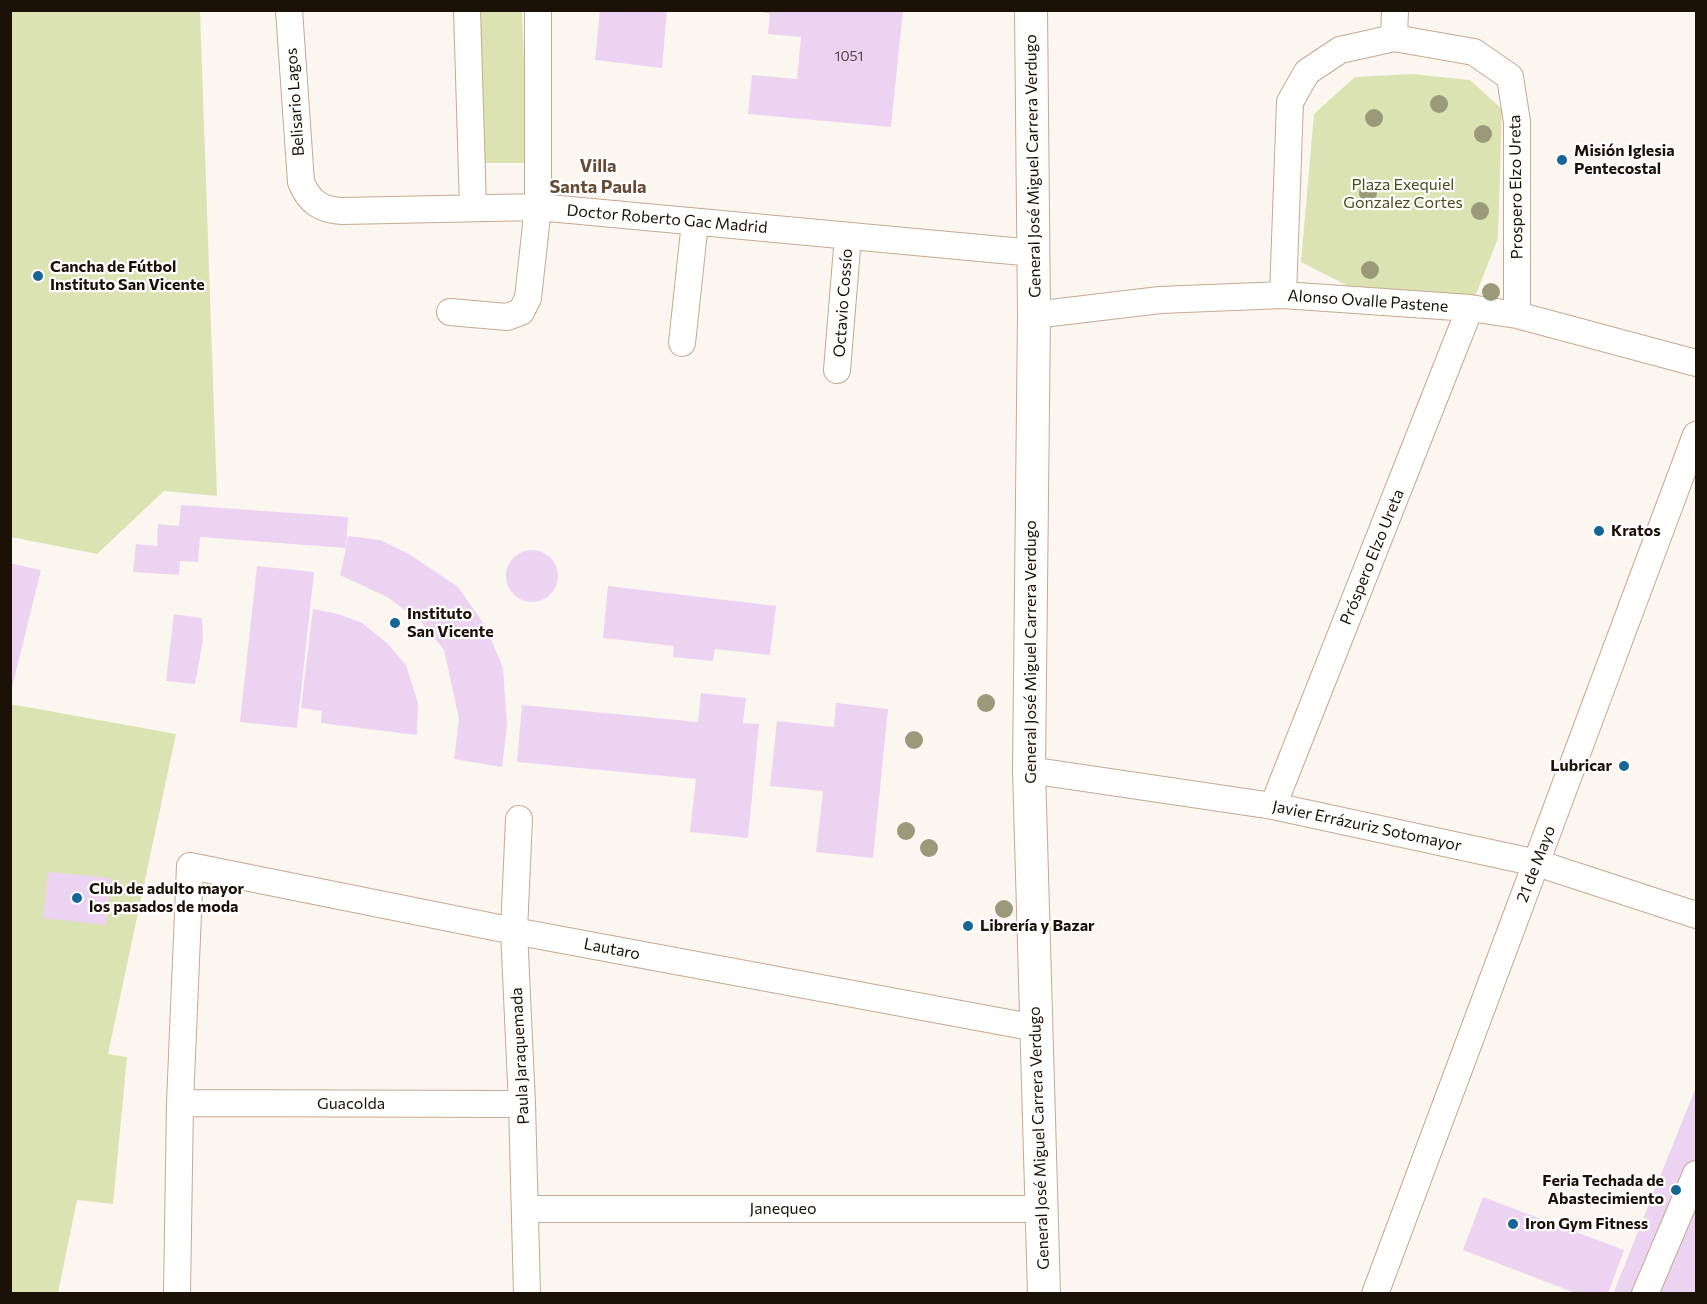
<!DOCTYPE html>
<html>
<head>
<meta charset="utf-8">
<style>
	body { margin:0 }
	#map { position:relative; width:1707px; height:1304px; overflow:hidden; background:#fcf6f1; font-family:Commissioner,sans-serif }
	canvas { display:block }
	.frame { position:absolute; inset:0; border:12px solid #1b1107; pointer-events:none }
</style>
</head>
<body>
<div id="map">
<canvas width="1707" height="1304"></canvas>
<div class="frame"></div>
</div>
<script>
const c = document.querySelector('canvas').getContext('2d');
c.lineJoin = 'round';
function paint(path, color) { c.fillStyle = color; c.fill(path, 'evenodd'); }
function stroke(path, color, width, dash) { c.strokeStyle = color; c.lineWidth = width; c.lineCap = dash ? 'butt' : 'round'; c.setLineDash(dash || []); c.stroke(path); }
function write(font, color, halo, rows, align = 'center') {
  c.font = font + ' Commissioner,sans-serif'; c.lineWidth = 4.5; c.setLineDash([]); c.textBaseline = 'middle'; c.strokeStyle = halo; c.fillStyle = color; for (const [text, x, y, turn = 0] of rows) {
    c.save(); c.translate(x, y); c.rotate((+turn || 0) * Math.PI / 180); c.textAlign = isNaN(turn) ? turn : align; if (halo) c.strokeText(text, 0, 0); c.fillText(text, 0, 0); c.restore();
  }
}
const green = new Path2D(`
	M11 10 200 11 217 496 164 491 97 554 11 537Z
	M480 11H522L528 163H484Z
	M1411 74 1470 80 1502 109 1498 238 1475 297 1348 286 1301 262 1314 114 1355 77Z
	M10 704 176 734 108 1054 127 1057 113 1204 77 1200 58 1293H11Z`);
const building = new Path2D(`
	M600 10H667L662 68 595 60Z
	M753 10H903L891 127 748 114 752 75 797 79 801 37 768 34 770 14Z
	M181 505 348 517 346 548 348 536 380 540 409 554 458 587 486 627 503 668 507 725 502 767 454 759 459 719 444 650 423 624 389 598 340 575 346 548 200 537 198 562 180 561 179 575 133 572 136 544 157 546 158 524 179 526Z
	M506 576a26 26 0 1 1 52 0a26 26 0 1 1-52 0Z
	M10 563 41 570 11 692 10 691Z
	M257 566 314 572 297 728 240 722Z
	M608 586 776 606 770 655 715 649 713 661 673 657 674 646 603 638Z
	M313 609 338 614 362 623 388 644 406 665 418 703 417 735 321 723 322 711 301 708Z
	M174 614 202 618 203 640 195 684 166 681Z
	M701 693 746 698 743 723 759 724 748 838 690 832 696 779 517 762 522 705 698 722Z
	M836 703 888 709 873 858 816 852 823 791 770 786 777 721 834 727Z
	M48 872 111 878 106 925 43 918Z
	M1696 1087V1294H1613Z
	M1483 1197 1624 1250 1608 1294H1578L1463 1250Z`);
const minor = new Path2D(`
	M289 10 301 182C309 202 321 210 342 211L538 207 1034 253
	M467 10 473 208
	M1394 38 1395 10
	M1283 295 1290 102 1307 72 1340 50 1394 38 1474 52 1510 77 1517 122V315
	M450 312 507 317 521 312 528 298 538 207V10
	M1034 315 1160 300 1283 295 1470 308 1517 315 1696 363
	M682 343 695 222
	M837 370 848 236
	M1029 770 1273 806 1537 863 1696 915
	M1273 806 1470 308
	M519 819 514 931 522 1104 527 1294
	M180 1103 522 1104
	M525 1209H1042
	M177 1294 180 1103 190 866 514 931 1036 1028
	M1375 1294 1696 435
	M1645 1294 1696 1174`);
const tertiary = new Path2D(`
	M1031 10 1034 315 1029 770 1044 1294`);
const trees = [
	[1439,104],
	[1374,118],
	[1483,134],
	[1368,193],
	[1480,211],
	[1370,270],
	[1491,292],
	[986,703],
	[914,740],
	[906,831],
	[929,848],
	[1004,909]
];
const markers = [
	[1562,160,6,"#176597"],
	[38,276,6,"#176597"],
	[1599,531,6,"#176597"],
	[395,623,6,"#176597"],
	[1624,766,6,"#176597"],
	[77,898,6,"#176597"],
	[968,926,6,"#176597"],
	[1676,1190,6,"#176597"],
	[1513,1224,6,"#176597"]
];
const numberNames = [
	["1051",849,56]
];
const streetNames = [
	["Belisario Lagos",295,102,-94],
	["General José Miguel Carrera Verdugo",1033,166,-91],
	["Prospero Elzo Ureta",1516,187,-91],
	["Doctor Roberto Gac Madrid",667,219,5],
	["Alonso Ovalle Pastene",1368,301,4],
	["Octavio Cossío",843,303,-86],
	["Próspero Elzo Ureta",1372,557,-68],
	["General José Miguel Carrera Verdugo",1031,652,-90],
	["Javier Errázuriz Sotomayor",1367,826,12],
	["21 de Mayo",1536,864,-69],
	["Lautaro",612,949,11],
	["Paula Jaraquemada",520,1056,-93],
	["Guacolda",351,1104],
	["General José Miguel Carrera Verdugo",1039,1138,-92],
	["Janequeo",783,1209]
];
const poiNames = [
	["Misión Iglesia",1574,151],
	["Pentecostal",1574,169],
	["Cancha de Fútbol",50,267],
	["Instituto San Vicente",50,285],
	["Kratos",1611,531],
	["Instituto",407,614],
	["San Vicente",407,632],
	["Lubricar",1612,766,"right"],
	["Club de adulto mayor",89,889],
	["los pasados de moda",89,907],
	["Librería y Bazar",980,926],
	["Feria Techada de",1664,1181,"right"],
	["Abastecimiento",1664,1199,"right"],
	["Iron Gym Fitness",1525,1224]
];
const parkNames = [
	["Plaza Exequiel",1403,185],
	["Gonzalez Cortes",1403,203]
];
const neighbourhoodNames = [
	["Villa",598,166],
	["Santa Paula",598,187]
];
paint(green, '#dce3b2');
paint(building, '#ecd3f2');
stroke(minor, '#c6a98f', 28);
stroke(tertiary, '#c6a98f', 34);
stroke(minor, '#fff', 26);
stroke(tertiary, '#fff', 32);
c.fillStyle = '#9a9a7a';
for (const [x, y] of trees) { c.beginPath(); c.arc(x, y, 9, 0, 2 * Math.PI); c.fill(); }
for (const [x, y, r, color] of markers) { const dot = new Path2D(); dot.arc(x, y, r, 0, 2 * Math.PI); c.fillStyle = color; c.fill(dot); stroke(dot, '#fff', 2); }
write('14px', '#4f4242', null, numberNames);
write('16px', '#1b1107', '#fff', streetNames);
write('bold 16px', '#1b1107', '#fff', poiNames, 'left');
write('16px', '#494e18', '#fff', parkNames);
write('bold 18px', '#664c35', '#fff', neighbourhoodNames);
</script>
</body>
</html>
